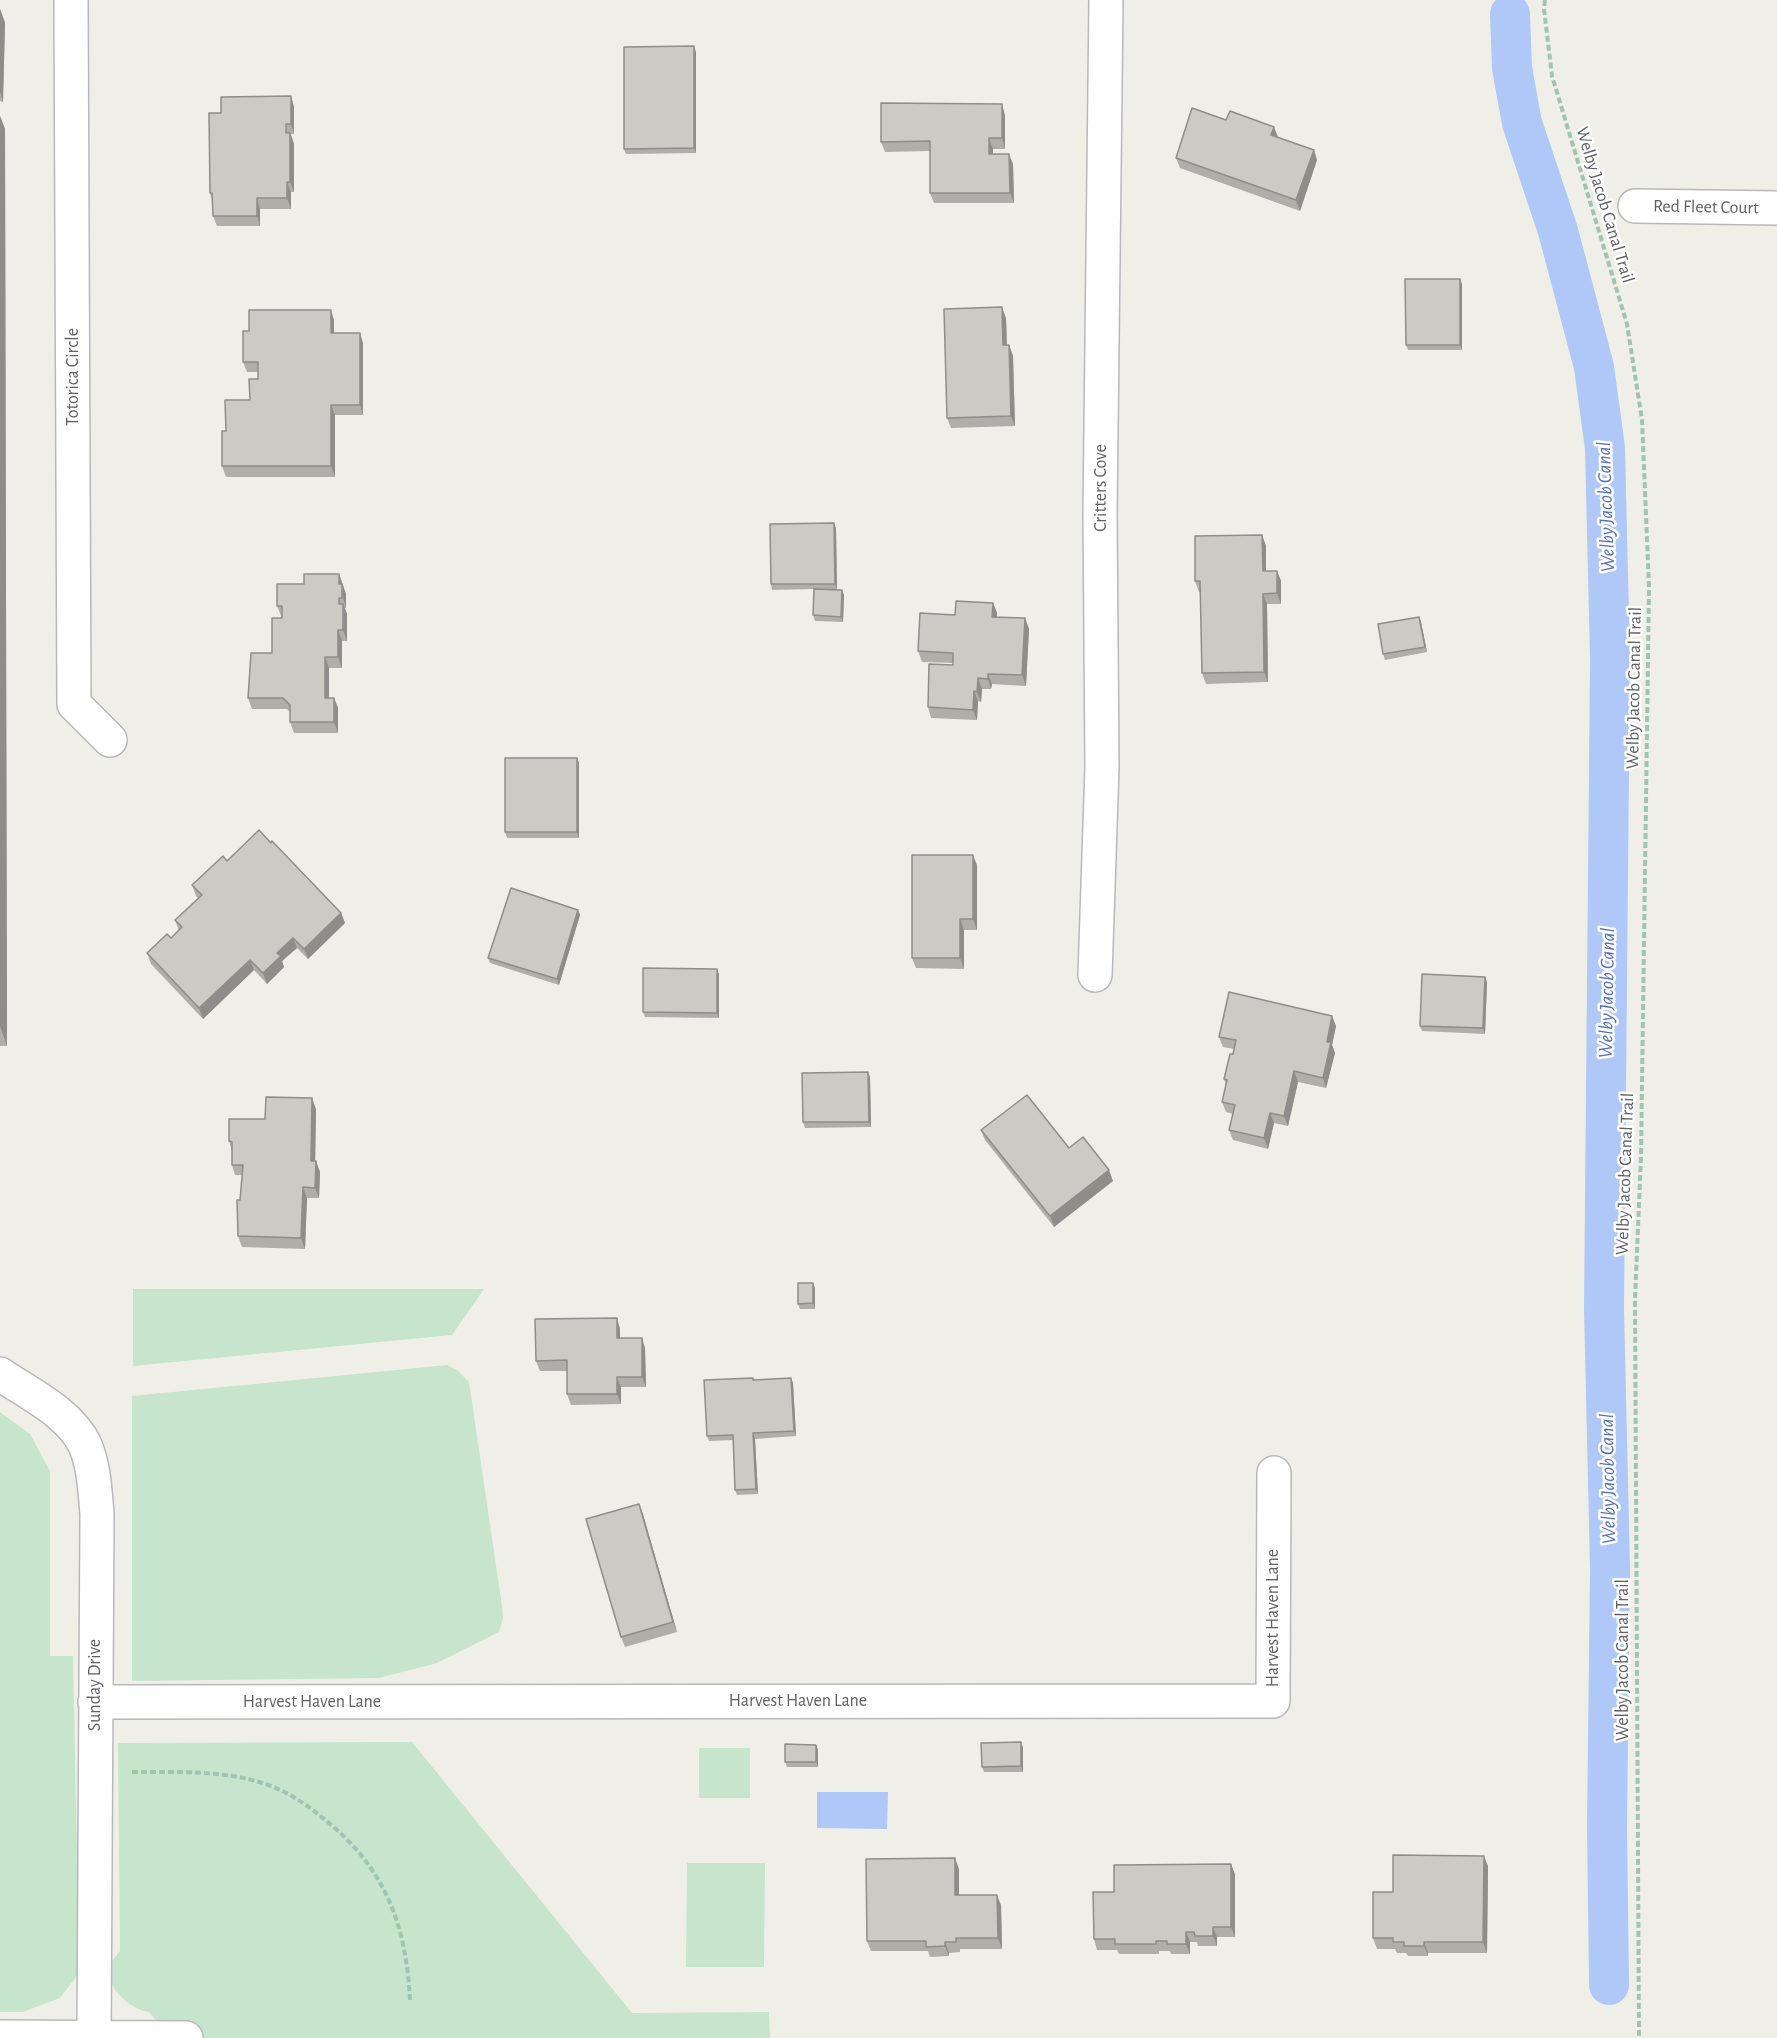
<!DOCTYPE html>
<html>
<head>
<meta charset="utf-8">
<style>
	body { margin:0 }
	canvas { display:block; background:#efefe7 }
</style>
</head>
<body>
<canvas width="1777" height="2038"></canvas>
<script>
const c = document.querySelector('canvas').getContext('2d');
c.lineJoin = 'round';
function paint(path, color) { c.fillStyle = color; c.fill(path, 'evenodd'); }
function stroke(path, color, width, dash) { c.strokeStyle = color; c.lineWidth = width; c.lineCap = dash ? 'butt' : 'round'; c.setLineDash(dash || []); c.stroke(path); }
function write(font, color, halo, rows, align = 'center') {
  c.font = font + ' "Alegreya Sans",sans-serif'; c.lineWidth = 5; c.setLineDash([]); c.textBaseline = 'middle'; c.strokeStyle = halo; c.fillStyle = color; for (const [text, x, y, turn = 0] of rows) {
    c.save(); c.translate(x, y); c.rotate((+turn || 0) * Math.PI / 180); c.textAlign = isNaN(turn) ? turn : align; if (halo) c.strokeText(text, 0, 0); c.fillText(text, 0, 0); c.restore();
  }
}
const green = new Path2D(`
	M133 1289H484L452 1335 133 1366Z
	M447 1365 457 1370 469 1382 502 1606 503 1618 499 1632 437 1663 379 1678 132 1681V1396Z
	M0 1412 30 1434 50 1471V1656H73L79 1949 77 1976 60 1998 23 2012H0Z
	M412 1742 632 2013 769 2012 770 2038H170L149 2012C130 2010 102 1985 111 1963 113 1959 117 1955 120 1951L118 1743Z
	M699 1748H750V1798H699Z
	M687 1863H765L764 1967H686Z`);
const water = new Path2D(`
	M817 1792H888L887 1829 817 1828Z`);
const canal = new Path2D(`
	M1510 14 1512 68 1522 123 1558 231 1594 367 1605 448 1610 658 1604 1307 1610 1569 1607 1825 1609 1985`);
const path = new Path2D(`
	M1545 0 1544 9 1552 76 1627 324 1642 420 1649 587 1641 1157 1635 1299 1639 2038
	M132 1772C175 1772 218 1770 259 1782 281 1788 302 1801 319 1815 383 1864 406 1921 410 2000`);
const minor = new Path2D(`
	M71 0 74 704 110 740
	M1635 206 1777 208
	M1095 975 1102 767 1100 514 1106 0
	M0 1374C29 1394 69 1412 85 1445 94 1466 95 1491 97 1514L94 2038
	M95 1702 1273 1701 1274 1473
	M0 2037 186 2038`);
const wall = new Path2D(`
	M0 9 5 23 3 102 0 101Z
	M696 52V153L626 154 624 149Z
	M291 96 294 107V134H291L294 144V192H291V209H260V226H217L213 216 212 200 210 193 221 113Z
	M1005 115V149H993V154L1013 164 1014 203H934L930 193V151L885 152 881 142Z
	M0 116 5 129 7 1046H0Z
	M1278 137 1314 150 1317 160 1300 211 1180 168 1176 158Z
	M1462 284V350H1408L1406 345Z
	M1006 318 1007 345H1009L1013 356 1015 426 951 428 947 418Z
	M334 320V333L363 343V415H335V477H226L222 466 226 431 250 400 258 379V372H247L243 362 249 331Z
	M836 528 837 589H822L844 595 843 622 815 621 813 615 814 589 772 590 771 584Z
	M1262 535 1266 546V571H1277L1281 581V604H1267L1268 682 1206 684 1202 673 1201 592H1199L1195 581Z
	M339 574 346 594V608H345L347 614V641H342V668H329V698H334L338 708V733H294L290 722V712L287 709H252L248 698 272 653 282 618 277 606 304 584Z
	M993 603 997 613V617L1025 618 1029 629 1026 686 992 684 991 689H982L981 702 978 701 977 720 931 718 928 707 953 665V663L922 662 918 651 955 615Z
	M1419 617 1421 622 1427 652 1385 660 1383 654Z
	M577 758 579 763V838H507L505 832Z
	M227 861 341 913 345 923 308 959 297 948 282 961 284 967 267 984 254 970 203 1019 151 964 147 953 171 938 179 931 175 920 198 898 196 896 192 885Z
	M977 865V930H964V969L916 968 912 958Z
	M578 910 580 915 559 985 490 963 488 958Z
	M719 974V1018L645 1017 643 1012Z
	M1487 982 1485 1034 1422 1031 1420 1026Z
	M1336 1026 1332 1045 1335 1053 1326 1088 1298 1082 1288 1126 1274 1123 1268 1149 1233 1140 1229 1130 1233 1114 1226 1112 1222 1102 1226 1085 1224 1079 1234 1049 1223 1047 1219 1037Z
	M868 1072 870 1077 871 1127 805 1128 803 1122Z
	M316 1109 315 1161 320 1172 319 1198H307L305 1249 242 1247 238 1236 242 1175H235L232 1165V1151L229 1141 265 1119Z
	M981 1130 1069 1148 1113 1181 1054 1227 985 1140Z
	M815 1288V1309H800L798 1304Z
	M620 1329V1338L645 1348 646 1387H621V1404L571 1405 567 1394V1371H540L536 1361Z
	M791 1378 793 1383 796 1436 755 1439 758 1494 737 1495 735 1490 733 1440 709 1441 707 1436 753 1380Z
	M639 1504 677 1632 625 1647 621 1637Z
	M1021 1742 1023 1748V1772H984L982 1767Z
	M816 1745 818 1750V1767H787L785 1762Z
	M1488 1866 1487 1953H1428V1956H1408L1406 1953H1397L1395 1949H1377L1373 1938 1393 1892Z
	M959 1869V1895L1001 1905 1002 1949H960V1952L949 1953V1956L930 1957 928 1951H871L867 1941Z
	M1235 1874V1937H1217V1946H1198L1197 1942H1190V1954H1171L1170 1951H1159V1954H1119L1117 1950H1097L1094 1939 1114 1892Z`);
const shadedWall = new Path2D(`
	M0 9 5 23 3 102 0 92Z
	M694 46 696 52V153L694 148Z
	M291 96 294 107V134L291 124Z
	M1002 104 1005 115V149L1002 138Z
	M0 116 5 129 7 1046 0 1026Z
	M1274 127 1278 137 1271 135Z
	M290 133 294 144V192L290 182Z
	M989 138 993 149V164L989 154Z
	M1314 150 1317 160 1300 211 1296 200Z
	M1009 154 1013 164 1014 203 1010 193Z
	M287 182 291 192V209L287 198Z
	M257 198 260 209V226L257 216Z
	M1460 279 1462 284V350L1460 345Z
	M1002 307 1006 318 1007 356 1003 345Z
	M331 310 334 320V343L331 333Z
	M360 333 363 343V415L360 405Z
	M1009 345 1013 356 1015 426 1011 416Z
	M331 405 335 415V477L331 466Z
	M834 523 836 528 837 589 835 584Z
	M1262 535 1266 546V581L1263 571Z
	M1277 571 1281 581V604L1277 593Z
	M339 574 346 594V608L339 584Z
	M842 590 844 595 843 622 841 617Z
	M1263 594 1267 604 1268 682 1264 672Z
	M993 603 997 613 996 628 992 617Z
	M343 604 347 614V641L343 630Z
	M1419 617 1421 622 1427 652 1425 647Z
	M1025 618 1029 629 1026 686 1022 675Z
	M338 630 342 641V668L338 657Z
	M325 657 329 668V708L325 698Z
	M988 674 992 684 991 689 988 679Z
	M978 678 982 689 981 702 977 692Z
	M974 691 978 701 977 720 973 710Z
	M334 698 338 708V733L334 722Z
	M577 758 579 763V838L577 832Z
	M973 855 977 865V930L973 919Z
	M578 910 580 915 559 985 557 979Z
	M341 913 345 923 308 959 304 949Z
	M960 919 964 930V969L960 958Z
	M293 938 297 948 282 961 284 967 267 984 263 973 277 953Z
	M250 960 254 970 203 1019 199 1008Z
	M717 969 719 974V1018L717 1013Z
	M1485 977 1487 982 1485 1034 1483 1028Z
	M1332 1016 1336 1026 1332 1045 1335 1053 1326 1088 1323 1078 1327 1042Z
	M1294 1071 1298 1082 1288 1126 1284 1116Z
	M868 1072 870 1077 871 1127 869 1122Z
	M312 1098 316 1109 315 1172 311 1161Z
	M1270 1113 1274 1123 1268 1149 1264 1138Z
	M316 1161 320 1172 319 1198 315 1188Z
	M1109 1170 1113 1181 1054 1227 1050 1216Z
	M303 1187 307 1198 305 1249 301 1238Z
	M813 1283 815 1288V1309L813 1303Z
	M617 1318 620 1329V1348L617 1338Z
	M642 1338 645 1348 646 1387 642 1377Z
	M617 1377 621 1387V1404L617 1394Z
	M791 1378 793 1383 796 1436 794 1431Z
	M753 1433 755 1439 758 1494 756 1489Z
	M639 1504 643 1514 677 1632 673 1622Z
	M1021 1742 1023 1748V1772L1021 1766Z
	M816 1745 818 1750V1767L816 1762Z
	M1484 1856 1488 1866 1487 1953 1483 1942Z
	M955 1858 959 1869V1905L955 1895Z
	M1231 1864 1235 1874V1937L1231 1927Z
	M997 1895 1001 1905 1002 1949 998 1938Z
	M1213 1927 1217 1937V1946L1213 1936Z
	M1186 1932 1190 1942V1954L1186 1944Z
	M945 1942 949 1953V1956L945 1946Z
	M1424 1942 1428 1953V1956L1424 1946Z`);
const building = new Path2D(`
	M694 46V148L624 149V47Z
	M291 96V124H286V133H290V182H287V198H257V216H213L212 193H210L209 113H221V97Z
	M881 103 1002 104V138H989V154H1009L1010 193H930V141L881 142Z
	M1192 108 1226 120 1230 111 1274 127 1271 135 1314 150 1296 200 1176 158Z
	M1405 279H1460V345H1406Z
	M1002 307 1003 345H1009L1011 416 947 418 944 309Z
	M249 310H331V333H360V405H331V466H222V431H226L225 400H250L249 379H258V362H243V331H249Z
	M834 523 835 584H771L770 524Z
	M1262 535 1263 571H1277V593L1263 594 1264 672 1202 673 1200 581H1195V536Z
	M304 574H339V584H342V598H339V604H343V630H338V657H325V698H334V722H290V705L283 698H248L251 653H272V618H282V606H277V584H304Z
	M814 589 842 590 841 617 813 615Z
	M956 601 993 603 992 617 1025 618 1022 675 988 674V679L978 678 977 692 974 691 973 710 928 707 929 664 953 665V653L918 651 920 613 955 615Z
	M1419 617 1425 647 1383 654 1378 624Z
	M505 758H577V832H505Z
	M259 830 271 843 272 841 341 913 304 949 293 938 277 953 281 956 263 973 250 960 199 1008 147 953 167 934 171 938 182 927 175 920 202 895 192 885 223 856 227 861Z
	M912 855H973V919H960V958H912Z
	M511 888 578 910 557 979 488 958Z
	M643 968 717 969V1013L643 1012Z
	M1422 974 1485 977 1483 1028 1420 1026Z
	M1229 992 1332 1016 1327 1042H1331L1323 1078 1294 1071 1284 1116 1270 1113 1264 1138 1229 1130 1235 1105 1222 1102 1227 1080 1224 1079 1230 1054H1233L1236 1040 1219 1037Z
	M868 1072 869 1122H803L802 1073Z
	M1027 1095 1069 1148 1083 1137 1109 1170 1050 1216 981 1130Z
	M266 1097 312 1098 311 1161H316L315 1188 303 1187 301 1238 238 1236 237 1200H240L243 1165H232V1142L229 1141V1119H265Z
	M798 1283H813V1303L798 1304Z
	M617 1318V1338H642V1377H617V1394H567V1360L536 1361 535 1319Z
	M753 1378V1380L791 1378 794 1431 753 1433 756 1489 735 1490 733 1435 707 1436 704 1380Z
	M639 1504 673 1622 621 1637 586 1519Z
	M1021 1742V1766L982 1767 981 1743Z
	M785 1744 816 1745V1762H785Z
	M1393 1855 1484 1856 1483 1942H1424V1946H1404V1942H1393V1938H1373V1892H1393Z
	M955 1858V1895H997L998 1938H956V1942H945V1946L926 1947V1941H867L866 1859Z
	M1231 1864V1927H1213V1936H1195L1194 1932H1186V1944H1167V1941H1156V1944H1115V1939H1094L1093 1892H1114V1865Z`);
const streetNames = [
	["Welby Jacob Canal Trail",1605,205,73],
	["Red Fleet Court",1706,207,1],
	["Totorica Circle",73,377,-90],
	["Critters Cove",1101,488,-90],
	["Welby Jacob Canal Trail",1634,688,-89],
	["Welby Jacob Canal Trail",1625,1174,-88],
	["Harvest Haven Lane",1273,1618,-90],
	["Welby Jacob Canal Trail",1623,1660,-90],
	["Sunday Drive",95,1685,-90],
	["Harvest Haven Lane",798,1701],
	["Harvest Haven Lane",312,1702]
];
const waterNames = [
	["Welby Jacob Canal",1606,507,-92],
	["Welby Jacob Canal",1607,993,-89],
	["Welby Jacob Canal",1608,1479,-91]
];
paint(green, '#c7e4cd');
paint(water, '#b0c8f7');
stroke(canal, '#b0c8f7', 40);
stroke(minor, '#b7b8bc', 36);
stroke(path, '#a0c4b3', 4, [6, 3]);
stroke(minor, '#fff', 33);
paint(wall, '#afaea9');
paint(shadedWall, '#8e8d89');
paint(building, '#cbcac4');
stroke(building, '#8e8d89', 1.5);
write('18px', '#5f6066', '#fff', streetNames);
write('italic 20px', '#546eb8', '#fff', waterNames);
</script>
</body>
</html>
